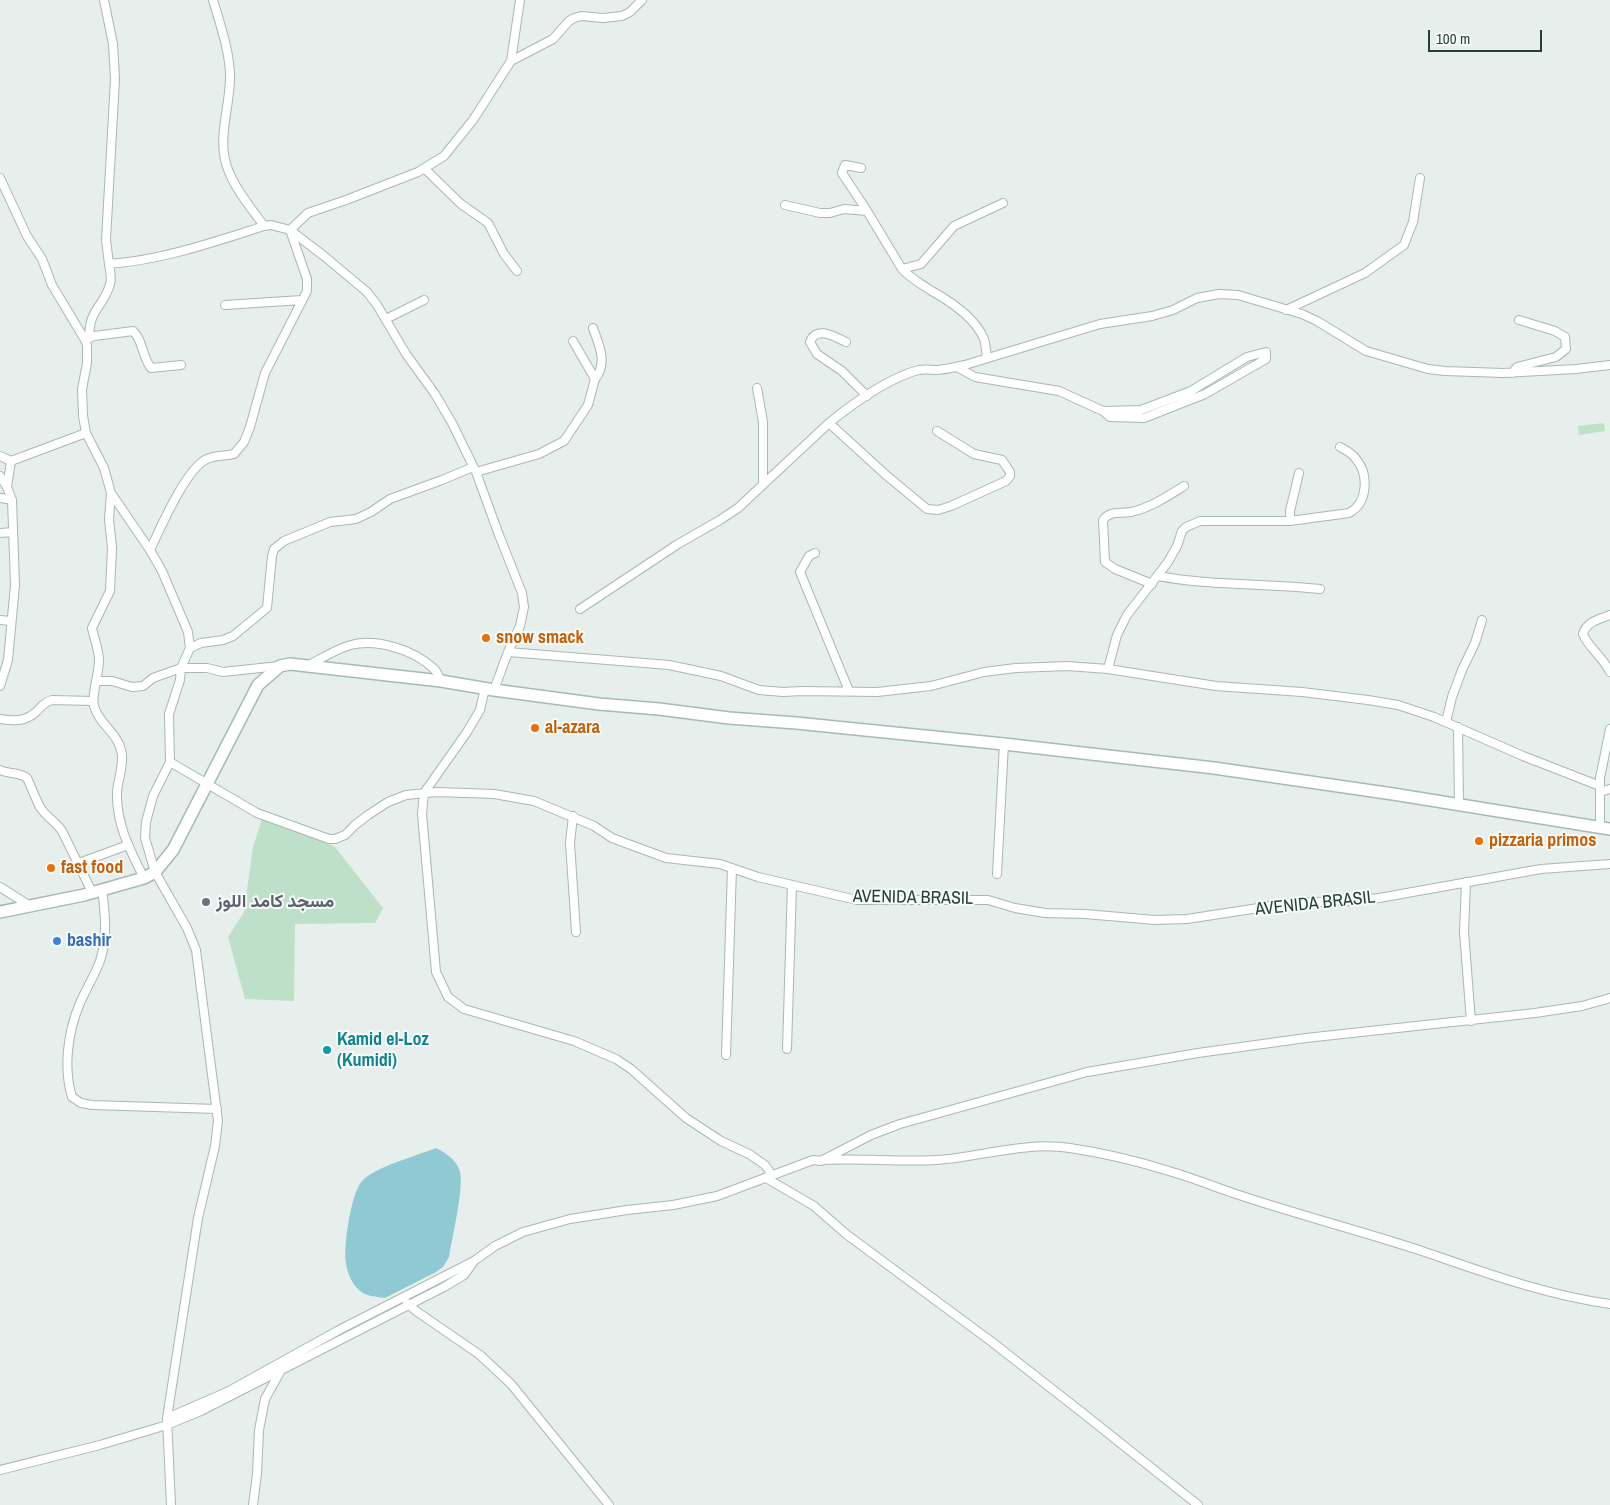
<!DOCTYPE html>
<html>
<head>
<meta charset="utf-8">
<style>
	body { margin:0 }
	#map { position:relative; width:1610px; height:1505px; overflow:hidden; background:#e6efeb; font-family:"Archivo Narrow",sans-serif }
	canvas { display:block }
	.scale { position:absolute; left:1428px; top:30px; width:114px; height:22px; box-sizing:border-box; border:2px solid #24423a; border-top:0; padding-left:6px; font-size:15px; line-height:18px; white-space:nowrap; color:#24423a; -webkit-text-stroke:4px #f7fbf9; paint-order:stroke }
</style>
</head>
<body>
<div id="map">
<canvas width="1610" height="1505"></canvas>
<div class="scale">100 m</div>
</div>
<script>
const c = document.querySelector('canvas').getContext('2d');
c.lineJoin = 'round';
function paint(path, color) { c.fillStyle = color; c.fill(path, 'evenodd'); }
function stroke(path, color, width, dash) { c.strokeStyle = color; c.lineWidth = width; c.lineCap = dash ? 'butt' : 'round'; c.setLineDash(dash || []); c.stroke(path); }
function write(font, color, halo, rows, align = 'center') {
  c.font = font + ' "Archivo Narrow",Vazirmatn,sans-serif'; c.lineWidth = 4; c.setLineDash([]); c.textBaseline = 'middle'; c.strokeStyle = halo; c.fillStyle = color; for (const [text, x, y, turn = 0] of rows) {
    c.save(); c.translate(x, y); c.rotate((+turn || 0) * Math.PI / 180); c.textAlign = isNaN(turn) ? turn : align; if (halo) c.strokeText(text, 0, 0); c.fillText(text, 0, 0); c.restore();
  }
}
const green = new Path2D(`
	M1604 423 1605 431 1579 435 1578 426Z
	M262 819 291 825 335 847 383 908 375 923 295 924 294 1001 245 999 228 937 244 912 253 847Z`);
const water = new Path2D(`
	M436 1148C446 1153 457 1160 460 1172 464 1188 452 1238 449 1257L443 1267 436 1272 385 1298C377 1297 365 1296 359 1290 352 1284 347 1272 346 1263 343 1247 351 1193 362 1181 375 1167 416 1156 436 1148Z`);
const minor = new Path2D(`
	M104 0 113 44 115 79 106 240 109 264
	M213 0C220 24 229 49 230 74 231 107 215 140 229 172 237 192 252 209 264 226
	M511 61 553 39 569 21 574 18 581 16 603 18 622 16 630 12 642 0
	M861 168 845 165 842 173 867 211
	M425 169 461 204 488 223 504 254 517 271
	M0 178 27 236 42 259 52 285 85 340 87 345V363L82 389 83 416 86 433 104 468 111 493 150 550 162 571 188 632 190 648 181 668 180 680 169 714 170 762 153 796 146 822 145 838 155 872 187 928 196 950 218 1121 215 1146 198 1218 167 1418 171 1505
	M785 205 820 213H830L844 209 867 211 902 269C910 278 920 283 930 290 950 301 975 317 984 339 986 345 986 352 987 358
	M290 230 308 213 346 200 418 172 444 156 473 120 511 61 520 0
	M902 269 921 264 954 226 1003 203
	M225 305 302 300
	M1286 310 1365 273 1404 245 1413 222 1420 178
	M386 319 424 300
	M593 328C599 345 608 363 595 379
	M89 338C89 308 104 307 110 284 112 278 110 270 109 264 162 260 214 242 264 226L271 225 290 230 324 256 367 292 377 305 406 354 435 394 452 423 476 472 499 535 522 593 524 607 520 626 508 652 494 690
	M87 339 94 336 133 331C143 340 142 357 151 368L181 365
	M846 342C835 337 816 325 810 342L817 354 842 371 867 396
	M957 367 975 377 1059 391 1103 411 1110 417 1144 418 1205 394 1266 359V352L1247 357 1191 391 1141 410 1103 411
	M1512 373 1517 367 1556 357 1566 349 1565 337 1555 331 1519 320
	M757 388 763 422V484
	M829 423C852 404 890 377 919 370 925 369 932 370 938 370 947 369 956 367 965 365L1100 324 1152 316 1173 310 1197 298 1219 294 1238 295 1302 314 1317 321 1366 351 1428 369 1445 371 1503 373 1576 369 1610 365
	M0 456 11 461 86 433
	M476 472 539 454 564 441 588 405 595 379 573 341
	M0 476 7 487 12 500 15 585 8 660 0 686
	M7 487 11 461
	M111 493 109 519 112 548 110 591 92 628C94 639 99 649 99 661 99 672 91 698 94 706 99 725 120 734 122 755 123 767 118 780 117 792 116 824 130 850 144 878
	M0 498 12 500
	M1290 521 1349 513C1368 503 1369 474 1356 459 1352 453 1346 450 1340 447
	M0 533 13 532
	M150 550C160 529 186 468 207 459 215 455 225 456 234 454L244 442 250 427 265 373 307 291V279L290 230
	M815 553 809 556 800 572 849 691
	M1158 576C1211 586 1266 583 1320 589
	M1152 584 1115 569 1105 562 1103 520C1111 510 1119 514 1131 512 1150 508 1168 496 1184 486
	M580 609 678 544 720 520 738 508 829 423 886 475 927 509 938 510 951 506 1006 481 1010 476V472L1002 460 974 454 937 431
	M1610 615C1599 619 1586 622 1583 634 1587 646 1603 657 1610 672
	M0 620 11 621
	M190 648 201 643 223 640 233 636 267 608 272 556 274 549 284 541 330 522 356 519 371 512 390 499 442 480 473 467
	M508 652 669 665 721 676 759 690 783 692 802 691 877 692 931 686 984 672 1016 668 1067 666 1108 669 1216 686 1302 692 1368 700 1398 705 1434 717 1523 756 1600 786
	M309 665C322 658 336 649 351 645 376 638 414 650 433 668 437 671 439 677 441 681
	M1108 669 1117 635 1127 615 1168 562 1177 546 1182 531 1186 527 1200 521H1290V511L1299 473
	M97 681H112L132 687 143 686 153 678 181 668H207L223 672 279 666
	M485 688 480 710 467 732 424 793 422 814 436 972 448 997 464 1009 574 1041 616 1059 631 1069 686 1118 721 1141 749 1154 765 1165 772 1175
	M0 719C13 721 25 722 36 712 41 707 44 702 52 700L93 701
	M1446 722 1452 697 1462 670 1475 643 1482 620
	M1458 727 1459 805
	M170 762 257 813 329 839H335L345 835 355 825 368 815 388 802 406 795 437 792 494 794 534 801 594 826 612 838 666 858 720 864 758 877 857 900H988L1015 908 1045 913 1085 914 1155 920 1187 919 1291 903 1353 901 1379 898 1541 869 1610 864
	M0 770C8 774 20 772 27 778 32 788 35 798 40 807 46 817 56 822 62 831L92 892
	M1600 792V778L1610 729
	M573 816 570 843 576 932
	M1600 828V792L1610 789
	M79 863 128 845
	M997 874 1004 744
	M1466 882 1464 932 1471 1021
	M0 887 30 906
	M102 889C105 913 108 937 100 961 95 975 86 989 80 1003 68 1031 63 1067 72 1097L81 1103 92 1105 217 1109
	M787 1049 792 885
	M726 1055 732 868
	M823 1160C860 1158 898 1162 937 1160 981 1157 1026 1141 1070 1148 1104 1153 1137 1161 1169 1171 1193 1178 1215 1187 1239 1195 1299 1215 1361 1231 1422 1251 1483 1272 1545 1295 1610 1304
	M766 1178 814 1206 846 1234 992 1342 1084 1414 1198 1505
	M407 1303 416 1311 480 1355 511 1384 609 1505
	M167 1418 227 1392 339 1330 474 1261 495 1246 523 1232 570 1219 627 1210 673 1205 717 1196 813 1160 821 1161 871 1135 900 1124 1087 1072 1198 1053 1306 1038 1535 1013 1582 1006 1610 998
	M0 1470 100 1445 167 1425 201 1411 444 1287 464 1275 474 1261
	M253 1505 257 1474 259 1430 265 1399 280 1372`);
const secondary = new Path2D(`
	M0 912 84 895 144 878 155 872 173 850 258 685 280 666 290 664 441 681 494 690 599 704 659 709 729 718 796 723 1004 744 1214 768 1393 794 1610 829`);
const markers = [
	[486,638,5,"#e8710a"],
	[535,728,5,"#e8710a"],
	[1479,841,5,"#e8710a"],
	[51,868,5,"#e8710a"],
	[206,902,5,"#6b7280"],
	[57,941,5,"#3f7fe0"],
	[327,1050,5,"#0f9aa8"]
];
const foodNames = [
	["snow smack",496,638],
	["al-azara",545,728],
	["pizzaria primos",1489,841],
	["fast food",61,868]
];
const streetNames = [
	["AVENIDA BRASIL",913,898,1],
	["AVENIDA BRASIL",1315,904,-6]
];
const worshipNames = [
	["مسجد كامد اللوز",216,902]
];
const shopNames = [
	["bashir",67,941]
];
const cultureNames = [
	["Kamid el-Loz",337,1040],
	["(Kumidi)",337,1061]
];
paint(green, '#bfe0c8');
paint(water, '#8ec9d4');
stroke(minor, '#a8b8b2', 10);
stroke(secondary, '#a4bbb3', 14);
stroke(minor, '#fff', 8);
stroke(secondary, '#fff', 11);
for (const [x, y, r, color] of markers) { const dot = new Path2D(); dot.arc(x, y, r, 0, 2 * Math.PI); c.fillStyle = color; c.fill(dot); stroke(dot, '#f7fbf9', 2); }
write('bold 18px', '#c56008', '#f7fbf9', foodNames, 'left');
write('18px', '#24423a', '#f7fbf9', streetNames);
write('bold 18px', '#5b616d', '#f7fbf9', worshipNames, 'left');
write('bold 18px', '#366cbe', '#f7fbf9', shopNames, 'left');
write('bold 18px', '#0d838f', '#f7fbf9', cultureNames, 'left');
</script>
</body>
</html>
